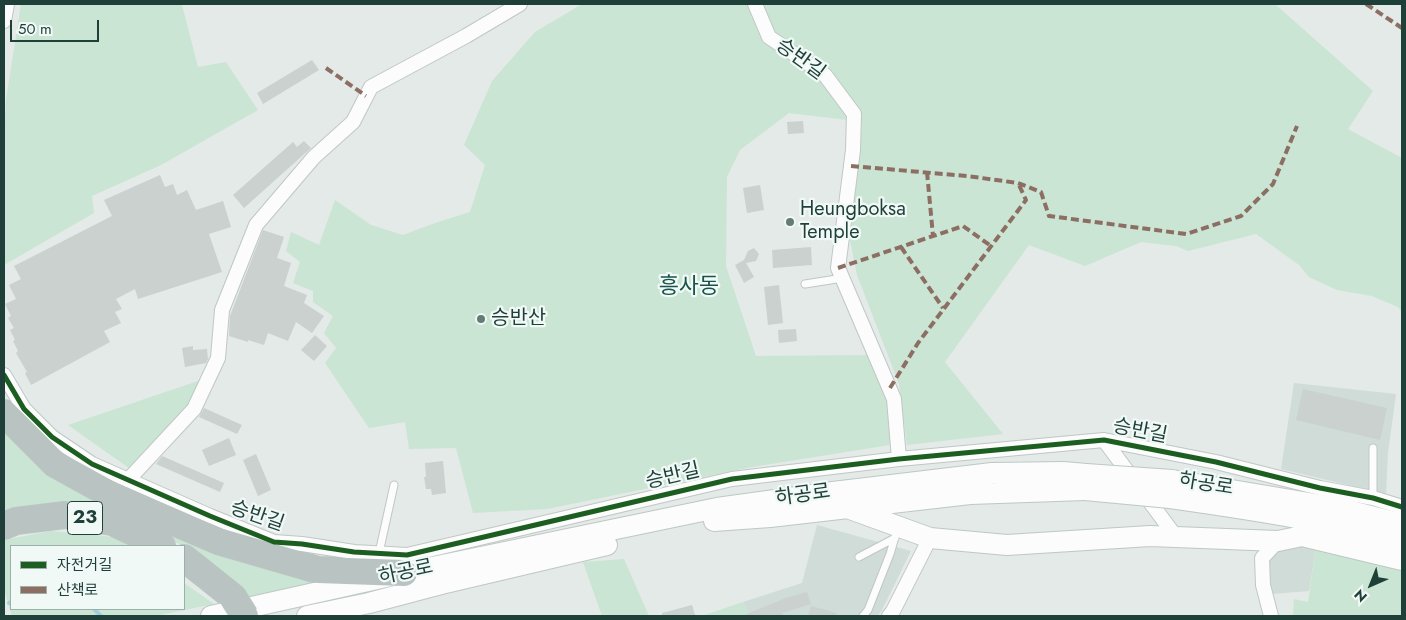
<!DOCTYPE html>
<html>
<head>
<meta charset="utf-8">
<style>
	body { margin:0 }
	#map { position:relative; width:1406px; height:620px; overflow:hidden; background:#e3eae7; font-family:Jost,"Noto Sans KR",sans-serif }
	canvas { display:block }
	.frame { position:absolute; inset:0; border:5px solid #1f3f39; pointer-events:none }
	.legend { position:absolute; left:10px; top:545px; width:175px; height:65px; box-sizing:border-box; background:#f1f9f6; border:1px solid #9dafaa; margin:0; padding:6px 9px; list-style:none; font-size:15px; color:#1f3f39 }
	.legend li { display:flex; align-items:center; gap:10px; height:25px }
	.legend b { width:25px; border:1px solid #9dafaa }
	.north { position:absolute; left:1346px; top:560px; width:50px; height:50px; -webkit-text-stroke:4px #f1f9f6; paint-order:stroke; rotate:224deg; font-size:14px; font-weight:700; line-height:20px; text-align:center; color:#1f3f39 }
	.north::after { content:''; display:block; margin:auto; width:18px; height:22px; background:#1f3f39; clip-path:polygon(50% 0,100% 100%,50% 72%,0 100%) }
	.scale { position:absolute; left:10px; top:20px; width:89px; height:22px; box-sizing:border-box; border:2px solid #1f3f39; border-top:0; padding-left:6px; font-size:15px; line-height:18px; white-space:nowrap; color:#1f3f39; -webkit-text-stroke:4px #f1f9f6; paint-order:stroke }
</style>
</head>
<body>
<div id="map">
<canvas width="1406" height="620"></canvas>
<div class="frame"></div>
<ul class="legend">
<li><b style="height:6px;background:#1b5e20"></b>자전거길</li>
<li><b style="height:6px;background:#8d6e63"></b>산책로</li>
</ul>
<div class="north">N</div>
<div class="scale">50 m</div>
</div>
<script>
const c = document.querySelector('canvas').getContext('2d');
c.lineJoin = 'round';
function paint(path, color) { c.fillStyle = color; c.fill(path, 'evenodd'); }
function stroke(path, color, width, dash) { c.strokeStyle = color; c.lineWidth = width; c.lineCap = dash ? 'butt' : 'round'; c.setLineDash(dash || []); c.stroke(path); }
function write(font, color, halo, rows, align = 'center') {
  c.font = font + ' Jost,"Noto Sans KR",sans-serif'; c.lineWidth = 4.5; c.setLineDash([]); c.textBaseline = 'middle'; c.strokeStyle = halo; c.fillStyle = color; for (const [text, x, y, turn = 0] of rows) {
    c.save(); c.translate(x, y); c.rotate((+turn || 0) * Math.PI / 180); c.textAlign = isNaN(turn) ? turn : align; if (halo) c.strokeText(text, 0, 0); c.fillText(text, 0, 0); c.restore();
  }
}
const built = new Path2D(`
	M1294 383 1396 394 1388 453 1386 494 1281 469Z
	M817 525 911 551 881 612 877 616H750L743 602 802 583Z
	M1300 542 1316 547 1309 591 1272 594 1268 559 1280 546Z`);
const green = new Path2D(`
	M21 4H184L182 5 198 67 226 62 258 110 161 165 92 196 94 213 4 265V148L6 100Z
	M582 4H1275L1373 91 1348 129 1402 158V312L1398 307 1372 296 1337 290 1309 277 1299 265 1256 234 1188 251 1176 246 1141 242 1085 266 1029 245 945 362 1003 434 907 445 899 384 857 275 850 240 862 125 848 120 789 113 740 150 727 177 726 266 756 356 871 355 887 396 890 445 752 467 547 509 473 513 456 448 409 449 405 422 369 428 325 363 336 348 324 333 333 316 313 302V291L293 283 300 262 286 251 291 232 319 245 335 200 371 225 403 235 435 223 470 212 485 165 464 145 492 81 535 32Z
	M201 380 188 404 166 428 158 440 144 451 129 468 68 425Z
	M4 419 89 492 346 578 247 597 193 550 105 511 4 516Z
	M51 531 114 537 129 546H11V609H184V583L214 604 155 616H12L4 589V540Z
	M1316 547 1402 570V616H1293L1294 599 1308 602Z
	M624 559 649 616H602L583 562Z
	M743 602 750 616H702Z`);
const stream = new Path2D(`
	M9 603 11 602
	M94 609 101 616`);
const building = new Path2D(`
	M312 60 319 70 263 104 257 93Z
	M803 121 804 133 788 134 787 122Z
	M304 141 311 148 244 208 233 195 293 142 297 147Z
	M160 175 165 187 173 184 177 195 187 190 196 210 223 201 231 227 209 234 222 272 138 299 135 289 116 299 122 309 115 312 121 323 104 331 110 342 31 385 25 373 27 372 16 353 18 351 13 341 15 340 10 330 14 328 8 318 11 316 5 304 16 299 9 285 21 279 14 266 112 216 104 200Z
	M760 185 764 210 747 213 743 188Z
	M263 230 284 237 277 258 291 263 284 286 307 295 304 303 324 316 312 333 296 322 288 341 268 333 264 345 248 340V342L229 336 230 316Z
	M811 247 812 265 773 268 772 250Z
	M754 248 759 254 756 261 746 263 754 277 744 283 735 265 744 260 748 251Z
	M779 285 783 323 768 325 764 287Z
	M796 329 797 341 779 343 778 330Z
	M315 335 327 346 314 361 301 350Z
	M193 346V350L207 349 208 359 206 363 185 367 182 348Z
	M1303 389 1387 408 1380 440 1296 420Z
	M204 408 242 425 237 434 199 417Z
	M229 438 236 455 209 466 202 450Z
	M256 454 271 490 258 496 243 460Z
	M162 456 224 483 220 492 156 464Z
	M443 461 446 493 432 495 431 489H426L424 477H426L425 463Z
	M807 592 811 604 782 613 784 616H742L786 598Z
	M692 605 695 615 688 616H662V613Z
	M811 606 837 613 836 616H808Z`);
const lane = new Path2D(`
	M805 284 843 278
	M1373 498V448
	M379 553 394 485
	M859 557 895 538
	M863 616 868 610 890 554 898 527`);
const street = new Path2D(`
	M755 4 769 37 825 75 854 114 853 150 838 268 894 399 899 459
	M4 21 7 4
	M4 375 24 409 52 437 92 464 210 516 274 542 302 544 354 552 407 555 732 479 899 459 1104 440 1216 462 1320 488 1373 498 1402 507
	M1104 440 1176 537
	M128 480 194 409 218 358 222 310 256 225 314 157 353 122 371 87 466 36 520 4
	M889 616 893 611 930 538
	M1271 616 1263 585 1262 558 1278 541`);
const secondary = new Path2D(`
	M1172 480 1339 508 1402 524
	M1170 498C1248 509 1326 521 1402 541
	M850 509 930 538 1007 545 1150 536 1278 541 1302 536 1402 560
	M714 521 770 517 970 494 1085 490
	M211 616 404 573 717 508 833 492 992 473 1063 472 1086 474
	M307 616 369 603 441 584 607 545`);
const highway = new Path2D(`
	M4 413 55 464 113 496 218 541 318 570 404 573
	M4 526 16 521 65 515 112 522 162 546
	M184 558 233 597`);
const secondaryBridge = new Path2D(`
	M1086 474 1172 480
	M1085 490 1170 498`);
const highwayBridge = new Path2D(`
	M233 597 245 616`);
const quiet = new Path2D(`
	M1366 4 1402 28
	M326 68 366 96
	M851 166 967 176 1018 183 1041 192 1049 216 1186 234 1241 216 1273 184 1297 126
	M927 172 933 236
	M901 247 943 308
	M838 268 963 226 991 246
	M890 388 918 343 1026 200 1018 183`);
const cycleway = new Path2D(`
	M4 375 24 409 52 437 92 464 210 516 274 542 302 544 354 552 407 555 732 479 899 459 1104 440 1216 462 1320 488 1373 498 1402 507`);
const markers = [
	[790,222,5,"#647b76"],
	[481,319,5,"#647b76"]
];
const shields = [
	[85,518,35]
];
const shieldNames = [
	["23",85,518]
];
const streetNames = [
	["승반길",800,60,36],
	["승반길",1140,432,11],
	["승반길",673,477,-13],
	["하공로",1206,485,9],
	["하공로",803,496,-8],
	["승반길",257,517,19],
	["하공로",406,573,-12]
];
const poiNames = [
	["Heungboksa",800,210],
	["Temple",800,233],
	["승반산",491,319]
];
const quarterNames = [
	["흥사동",689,288]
];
paint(built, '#d0dcd7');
paint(green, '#cae5d4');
stroke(stream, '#9fd0dd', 4);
paint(building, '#cad1ce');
stroke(lane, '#c0c7c4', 9);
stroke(street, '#c0c7c4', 16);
stroke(secondary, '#bec8c5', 22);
stroke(highway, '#bbc6c3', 28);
stroke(lane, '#fbfcfb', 7);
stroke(street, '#fbfcfb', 14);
stroke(secondary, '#fbfcfb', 20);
stroke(highway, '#b9c3c2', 26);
stroke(secondaryBridge, '#bec8c5', 22, []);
stroke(highwayBridge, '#bbc6c3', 28, []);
stroke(secondaryBridge, '#fbfcfb', 20);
stroke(highwayBridge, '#b9c3c2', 26);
stroke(quiet, '#8d6e63', 4, [8, 4]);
stroke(cycleway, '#1b5e20', 5);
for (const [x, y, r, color] of markers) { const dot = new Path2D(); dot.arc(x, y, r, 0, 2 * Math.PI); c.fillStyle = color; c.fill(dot); stroke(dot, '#f1f9f6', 2); }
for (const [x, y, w] of shields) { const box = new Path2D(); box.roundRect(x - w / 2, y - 16.5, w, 33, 4); c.fillStyle = '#f1f9f6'; c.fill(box); stroke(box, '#1f3f39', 1); }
write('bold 19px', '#1f3f39', null, shieldNames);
write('20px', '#1f3f39', '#f1f9f6', streetNames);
write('20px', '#1f3f39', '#f1f9f6', poiNames, 'left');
write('22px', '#18544a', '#f1f9f6', quarterNames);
</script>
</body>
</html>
